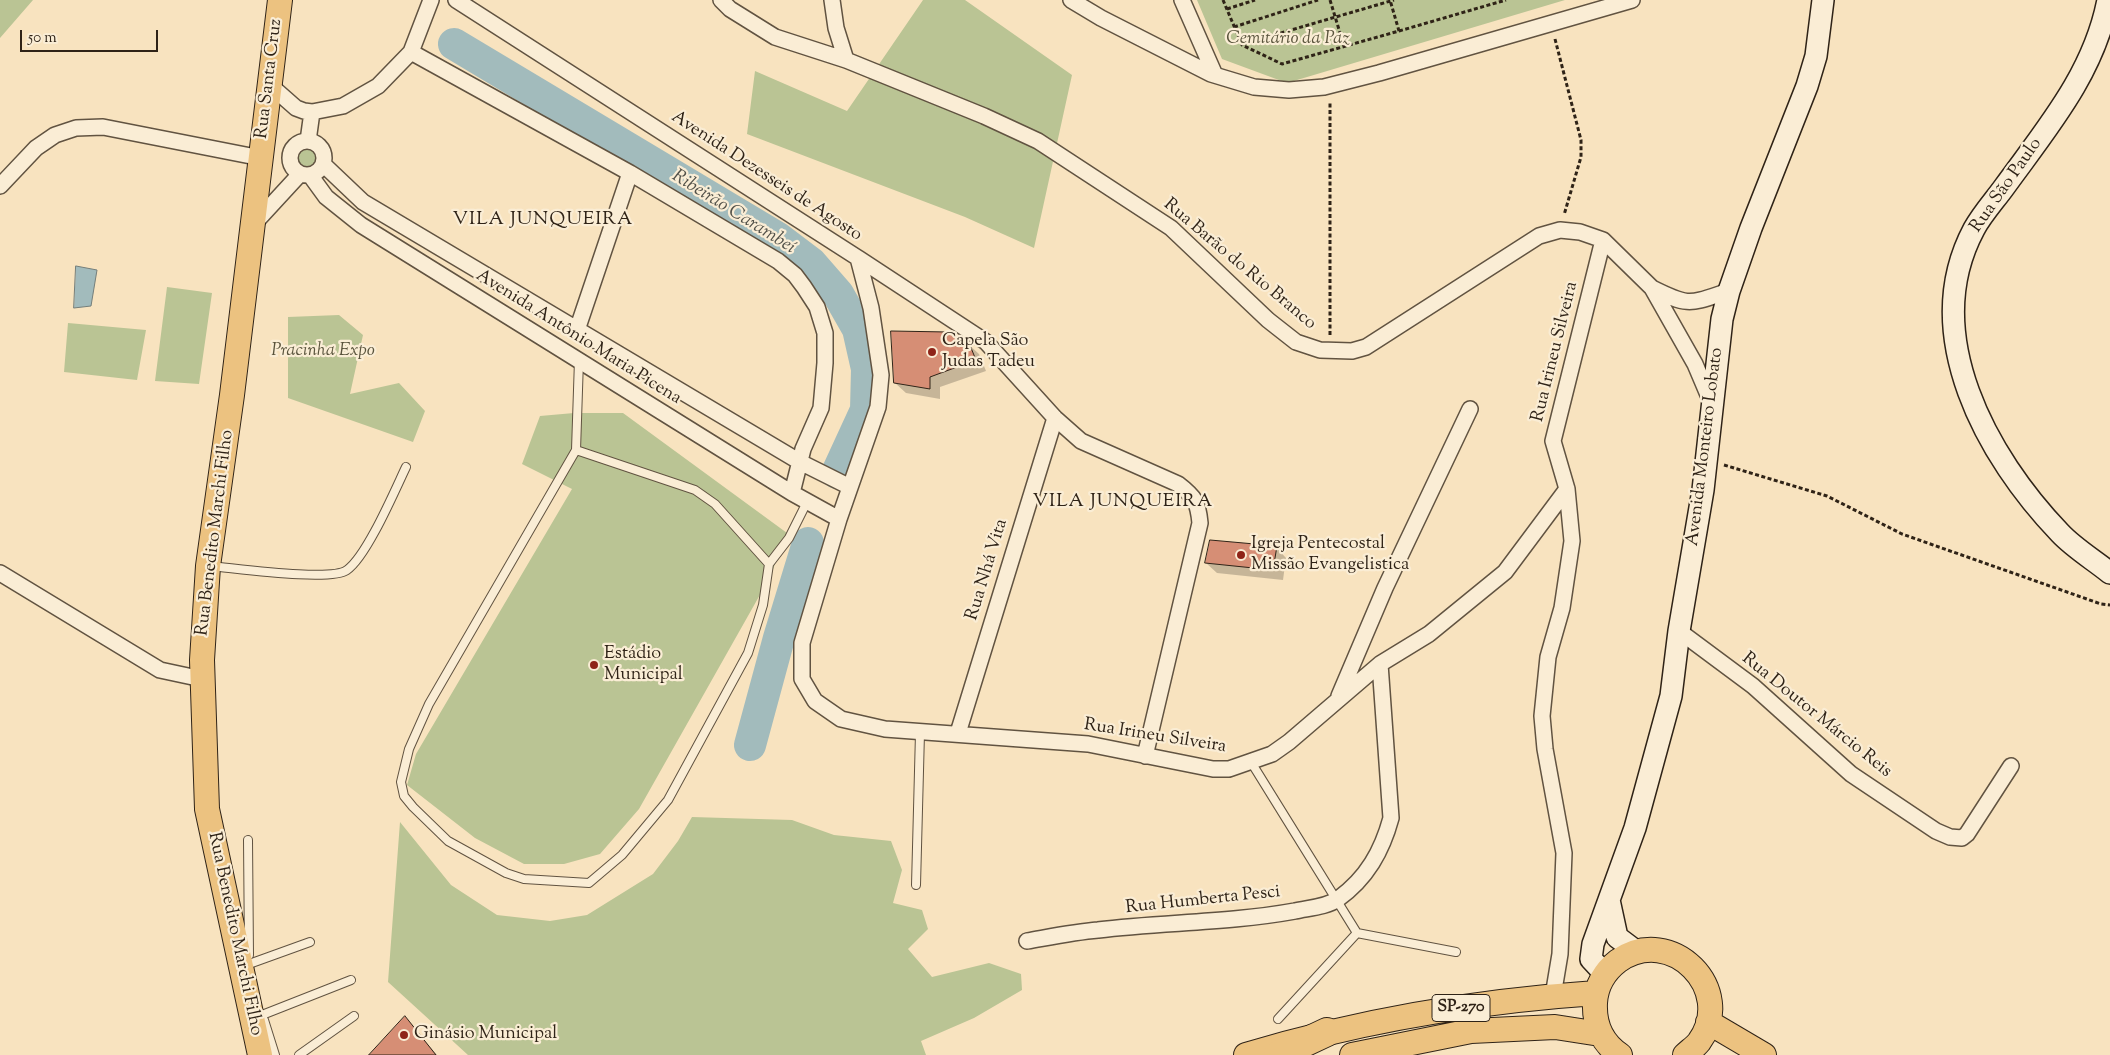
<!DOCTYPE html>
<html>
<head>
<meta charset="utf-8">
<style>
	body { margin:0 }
	#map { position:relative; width:2110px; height:1055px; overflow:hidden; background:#f8e3bf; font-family:"Sorts Mill Goudy",serif }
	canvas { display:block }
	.scale { position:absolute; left:20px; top:30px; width:138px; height:22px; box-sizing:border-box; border:2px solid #2f2317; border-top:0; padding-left:6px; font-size:15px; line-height:18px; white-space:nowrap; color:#2f2317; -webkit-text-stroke:4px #faedd5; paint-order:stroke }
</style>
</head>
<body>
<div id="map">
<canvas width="2110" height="1055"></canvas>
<div class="scale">50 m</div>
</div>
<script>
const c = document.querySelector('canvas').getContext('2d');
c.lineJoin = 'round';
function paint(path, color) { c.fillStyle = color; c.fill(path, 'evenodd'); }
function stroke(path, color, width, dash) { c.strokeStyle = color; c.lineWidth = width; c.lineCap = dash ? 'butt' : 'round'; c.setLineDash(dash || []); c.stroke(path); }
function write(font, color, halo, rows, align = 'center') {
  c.font = font + ' "Sorts Mill Goudy",serif'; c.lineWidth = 4.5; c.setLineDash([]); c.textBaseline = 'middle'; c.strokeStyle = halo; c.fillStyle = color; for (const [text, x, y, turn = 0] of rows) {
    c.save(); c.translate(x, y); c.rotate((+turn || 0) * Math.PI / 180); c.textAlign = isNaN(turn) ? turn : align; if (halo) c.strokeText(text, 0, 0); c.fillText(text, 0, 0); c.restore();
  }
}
const green = new Path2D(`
	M0 0H33L0 38Z
	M923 0H965L1072 75 1034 248 965 217 747 134 755 71 847 111Z
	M1197 0H1565L1287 83 1222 59Z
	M293 158a14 14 0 1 1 28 0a14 14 0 1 1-28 0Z
	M167 287 212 293 199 384 155 381Z
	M339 315 363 335 350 394 399 383 425 411 413 442 288 398V317Z
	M68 323 146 330 137 380 64 372Z
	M574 413H623L787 533 770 577 639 809 600 854 564 864H524L475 838 407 785 416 754 572 489 522 464 540 416Z
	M692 817 792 820 834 835 891 841 902 870 893 903 922 910 928 929 908 949 932 977 989 963 1021 974 1022 990 974 1018 921 1041 926 1055H468L388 982 400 822 451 885 497 915 550 921 587 915 653 874 678 841Z`);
const water = new Path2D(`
	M76 266 97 270 91 306 74 308Z`);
const shadow = new Path2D(`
	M968 344 979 354 986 371 940 387V399L906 393 895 383Z
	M1276 547 1286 558 1283 580 1217 573 1206 563Z
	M405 1018 437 1055H370Z`);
const river = new Path2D(`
	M454 44 778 238 811 263 838 294 858 329 867 369 866 410 837 473
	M750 745 779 638 808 543`);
const building = new Path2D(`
	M891 331 948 332 969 343 976 360 930 377V389L894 383Z
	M1210 540 1277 546 1273 570 1205 563Z
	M405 1016 436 1055H369Z`);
const path = new Path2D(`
	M1223 0 1242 45 1282 64 1399 31 1390 0
	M1330 0 1344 46
	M1227 9 1255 0
	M1234 27 1318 0
	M1399 31 1506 0
	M1555 39 1581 140V157L1564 215
	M1243 44 1394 0
	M1330 335V101
	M1724 465 1827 496 1902 534 2101 604 2110 605`);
const lane = new Path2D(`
	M579 360 576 450 429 704 409 749 401 782 404 796 413 807 448 841 506 873 524 879 589 883 622 855 668 800 748 653 763 605 769 564 789 538 807 502
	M576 450 695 490 715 504 769 564
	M210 566C235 568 331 582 347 570 367 556 395 490 406 467
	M1251 762 1357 933
	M248 840 249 955
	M916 885 920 733
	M1357 933 1456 952
	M249 964 310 942
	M262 1015 351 980
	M1278 1019 1357 933
	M264 1020 275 1055
	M299 1055 354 1016`);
const street = new Path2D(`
	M456 0 858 258 871 308 881 375 878 407 839 519 802 643V679L815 701 841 719 885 729 1088 744 1213 769H1229L1272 754 1289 742 1380 664 1429 634 1505 572 1567 489 1553 441 1603 240
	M721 0 730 9 775 37 846 60 984 116 1038 141 1171 228 1268 320 1296 342 1320 350 1352 351 1366 347 1539 236 1560 230 1580 232 1603 240 1652 288 1695 364 1712 404
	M832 0 836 28 846 60
	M1071 0 1101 18 1211 74 1254 87 1289 90 1324 87 1379 73 1632 0
	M1182 0 1215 75
	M411 52 630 173 778 261 795 275 804 287 817 307 825 333V363L821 408 803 449 792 493
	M271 86 296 108 304 111 312 112 343 106 378 86 411 52 431 0
	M290 158a17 17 0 1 1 34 0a17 17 0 1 1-34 0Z
	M308 141 312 112
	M323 164 363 202 800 462 850 487
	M310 175 326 197 361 225 792 493 839 519
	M0 186 36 148 55 135 76 128 103 127 261 158
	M253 225 300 174
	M858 258 986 342 1055 418 1081 441 1178 484C1195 497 1198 502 1200 523L1145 756
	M1652 288C1690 307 1689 304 1729 291
	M577 330 630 173
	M0 573 160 670 202 679
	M1679 631 1753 686 1851 774 1936 831 1950 837 1962 838 1967 834 2011 766
	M1339 696 1385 588 1470 409
	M958 733 1055 418
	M1027 941C1050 937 1074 932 1098 930 1164 922 1229 923 1295 911 1308 908 1327 907 1338 899 1367 878 1382 851 1391 818L1380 664
	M1553 996 1560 954 1564 853 1545 749 1542 716 1548 657 1562 608 1572 541 1567 489`);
const secondary = new Path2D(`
	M2108 0C2094 73 2047 128 2005 186 1995 200 1982 214 1974 229 1918 334 1987 457 2060 533 2074 548 2094 560 2110 573
	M1609 900 1617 937 1637 952
	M1605 974 1591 959 1593 944 1635 828 1671 696 1679 631 1703 490 1722 319 1729 291 1751 228 1807 86 1816 56 1823 0`);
const primary = new Path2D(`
	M1708 1022 1764 1055
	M260 1055 207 809 202 660 208 566 232 395 280 0
	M1246 1055C1359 1021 1477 1001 1596 993
	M1352 1055 1471 1031 1555 1027 1600 1034
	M1620 1055C1602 1043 1594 1024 1595 1003 1596 986 1605 971 1618 961 1671 923 1737 990 1699 1042 1695 1047 1689 1051 1685 1055`);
const highway = new Path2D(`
	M1278 1055 1327 1032`);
const markers = [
	[932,352,5,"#8f2418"],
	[1241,555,5,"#8f2418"],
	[594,665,5,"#8f2418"],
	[404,1035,5,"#8f2418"]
];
const shields = [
	[1461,1008,58]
];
const shieldNames = [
	["SP-270",1461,1008]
];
const parkNames = [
	["Cemitário da Paz",1288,40],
	["Pracinha Expo",323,352]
];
const streetNames = [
	["Rua Santa Cruz",270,79,-83],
	["Avenida Dezesseis de Agosto",766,177,33],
	["Rua São Paulo",2007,186,-55],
	["Rua Barão do Rio Branco",1239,265,40],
	["Avenida Antônio Maria Picena",578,338,32],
	["Rua Irineu Silveira",1556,352,-76],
	["Avenida Monteiro Lobato",1706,447,-83],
	["Rua Benedito Marchi Filho",216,533,-83],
	["Rua Nhá Vita",988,570,-73],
	["Rua Doutor Márcio Reis",1816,716,39],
	["Rua Irineu Silveira",1155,737,9],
	["Rua Humberta Pesci",1203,901,-6],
	["Rua Benedito Marchi Filho",234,934,78]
];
const poiNames = [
	["Capela São",942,342],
	["Judas Tadeu",942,363],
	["Igreja Pentecostal",1251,545],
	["Missão Evangelistica",1251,566],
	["Estádio",604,655],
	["Municipal",604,676],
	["Ginásio Municipal",414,1035]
];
const waterNames = [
	["Ribeirão Carambeí",733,213,32]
];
const neighbourhoodNames = [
	["VILA JUNQUEIRA",543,221],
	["VILA JUNQUEIRA",1123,503]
];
paint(green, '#bac494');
paint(water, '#a2bbbc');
stroke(water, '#747e7a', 1);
paint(shadow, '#0003');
stroke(river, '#a2bbbc', 32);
paint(building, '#d68e75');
stroke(building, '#2f2317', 1);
stroke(lane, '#615341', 10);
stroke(street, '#615341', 18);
stroke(secondary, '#2f2317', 24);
stroke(primary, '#2f2317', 26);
stroke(highway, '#2f2317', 30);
stroke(path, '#2f2317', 3, [4, 2.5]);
stroke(lane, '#faedd5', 8);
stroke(street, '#faedd5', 15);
stroke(secondary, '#faedd5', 21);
stroke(primary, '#ecc280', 24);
stroke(highway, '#ecc280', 28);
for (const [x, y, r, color] of markers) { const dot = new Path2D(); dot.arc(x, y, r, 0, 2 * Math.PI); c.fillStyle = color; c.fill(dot); stroke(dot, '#faedd5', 2); }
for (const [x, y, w] of shields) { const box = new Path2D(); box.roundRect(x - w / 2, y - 13.5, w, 27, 4); c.fillStyle = '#faedd5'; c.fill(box); stroke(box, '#2f2317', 1); }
write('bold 16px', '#2f2317', null, shieldNames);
write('italic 18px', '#59533c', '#faedd5', parkNames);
write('18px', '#2f2317', '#faedd5', streetNames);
write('18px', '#2f2317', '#faedd5', poiNames, 'left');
write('italic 19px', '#525149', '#faedd5', waterNames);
c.letterSpacing = '1px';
write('19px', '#2f2317', '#faedd5', neighbourhoodNames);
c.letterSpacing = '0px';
</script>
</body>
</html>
